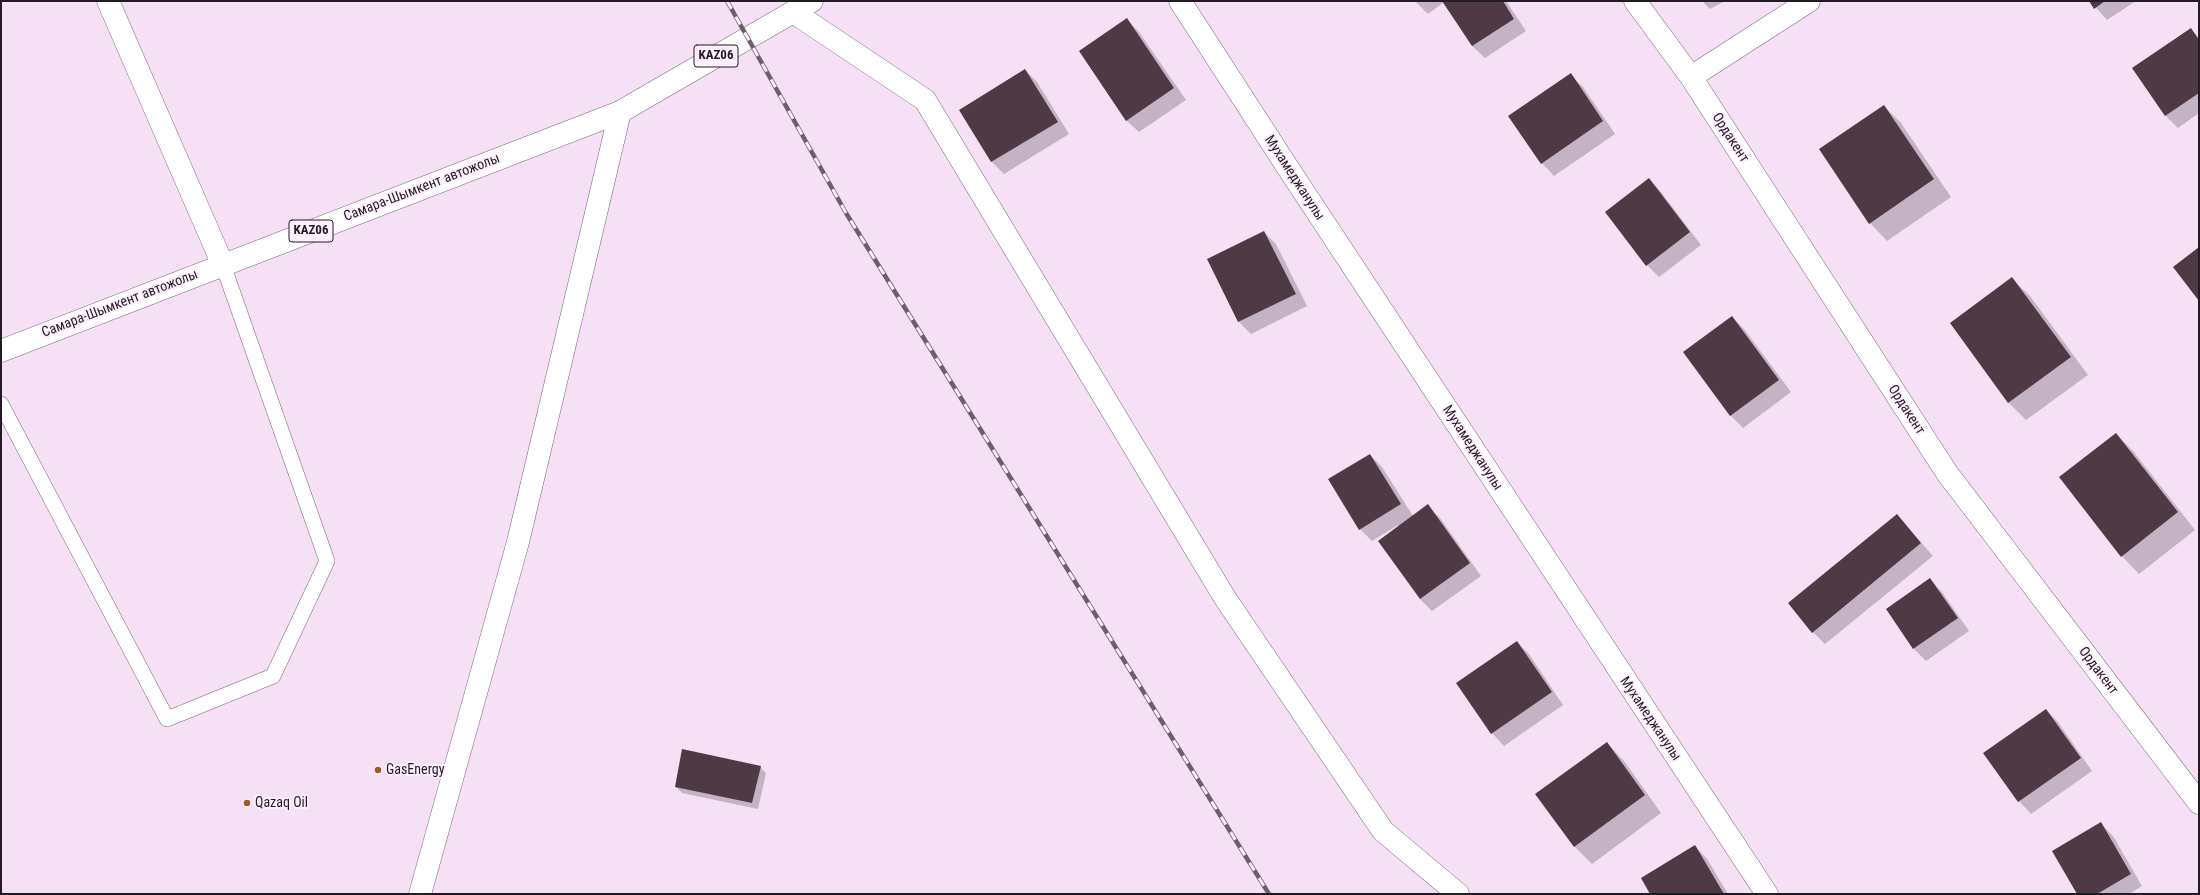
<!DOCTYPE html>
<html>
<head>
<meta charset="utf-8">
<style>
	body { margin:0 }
	#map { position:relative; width:2200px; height:895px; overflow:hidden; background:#f5e0f5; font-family:"Roboto Condensed",sans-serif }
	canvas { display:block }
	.frame { position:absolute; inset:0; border:2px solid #221b23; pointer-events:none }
</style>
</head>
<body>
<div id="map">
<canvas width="2200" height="895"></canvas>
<div class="frame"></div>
</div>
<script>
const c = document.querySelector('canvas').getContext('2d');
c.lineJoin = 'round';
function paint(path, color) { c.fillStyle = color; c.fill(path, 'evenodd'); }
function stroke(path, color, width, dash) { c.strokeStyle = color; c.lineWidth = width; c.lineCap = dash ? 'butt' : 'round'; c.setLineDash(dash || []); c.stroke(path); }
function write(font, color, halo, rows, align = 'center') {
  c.font = font + ' "Roboto Condensed",sans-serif'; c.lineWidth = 4; c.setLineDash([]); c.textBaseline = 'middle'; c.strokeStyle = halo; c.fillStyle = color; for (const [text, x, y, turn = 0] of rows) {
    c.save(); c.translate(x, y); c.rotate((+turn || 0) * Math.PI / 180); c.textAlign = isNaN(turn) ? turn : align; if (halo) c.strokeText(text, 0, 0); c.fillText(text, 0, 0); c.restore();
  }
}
const shadow = new Path2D(`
	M1415 1H1506L1526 31 1485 58 1472 46 1444 2 1428 14Z
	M1702 1H1725L1710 9Z
	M2090 1H2136L2107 20Z
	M1127 20 1139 32 1186 100 1139 132 1126 120Z
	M2191 29 2199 38V113L2178 128 2166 116 2134 68Z
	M1025 70 1037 82 1069 134 1004 174 992 162 961 110Z
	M1570 75 1583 87 1615 134 1554 176 1542 163 1510 116Z
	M1884 106 1901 123 1951 197 1887 241 1870 223Z
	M1649 179 1661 192 1701 245 1659 277 1647 265Z
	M1264 232 1276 244 1307 306 1251 334 1239 322Z
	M2012 279 2030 296 2088 375 2026 420 2009 403 1951 323Z
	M1732 317 1744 329 1791 392 1743 428 1731 416 1684 352Z
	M2116 434 2133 451 2195 530 2139 574 2122 556Z
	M1370 455 1382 467 1413 516 1427 506 1440 518 1481 576 1432 611 1420 599 1398 525 1372 541 1360 529Z
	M1897 515 1933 556 1825 644 1813 632Z
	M1930 580 1942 592 1969 631 1926 661 1914 649 1887 609Z
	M1517 642 1529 654 1563 705 1504 746 1492 733Z
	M2046 710 2058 722 2092 771 2031 814 2019 801Z
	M1607 743 1624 761 1661 813 1592 864 1574 846Z
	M760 767 766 773 758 809 682 793 676 787Z
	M2101 824 2113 836 2142 886 2129 894H2079Z
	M1695 846 1707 859 1728 894H1651Z`);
const building = new Path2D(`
	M1442 1H1503L1514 19 1472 46Z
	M2089 1H2105L2094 9Z
	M1127 18 1174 88 1126 121 1079 51Z
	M2191 28 2199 40V93L2165 116 2132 68Z
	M1025 69 1058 122 991 162 959 110Z
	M1571 73 1603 121 1541 164 1508 116Z
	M1884 105 1934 179 1869 224 1819 149Z
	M1649 178 1690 232 1646 266 1605 212Z
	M1264 231 1296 294 1238 322 1207 259Z
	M2199 247V301L2173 267Z
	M2012 277 2071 357 2008 403 1950 323Z
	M1732 316 1779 380 1730 416 1683 352Z
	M2116 433 2178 512 2121 557 2059 477Z
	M1370 454 1401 504 1359 530 1328 479Z
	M1428 504 1470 563 1420 599 1378 541Z
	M1897 514 1921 543 1812 633 1788 603Z
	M1930 578 1958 618 1913 649 1886 609Z
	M1517 641 1552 692 1491 734 1456 683Z
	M2046 709 2081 758 2018 802 1983 753Z
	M1607 742 1645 795 1574 847 1535 794Z
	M682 749 761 766 752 803 675 787Z
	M2101 822 2131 874 2097 894H2077L2052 851Z
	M1695 845 1724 894H1650L1641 878Z`);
const service = new Path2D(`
	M1 404 167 719 273 676 327 561 223 265`);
const minor = new Path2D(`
	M108 1 223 265
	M1180 1 1288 168 1767 894
	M1635 1 1691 77 1947 473 2199 803
	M793 12 925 100 1225 598 1383 831 1458 894
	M1691 77 1809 1
	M420 894 518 542 620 112`);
const primary = new Path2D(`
	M1 351 620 112 812 1`);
const rail = new Path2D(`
	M727 1 846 213 1269 894`);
const markers = [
	[378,770,4,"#9b5e22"],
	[247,803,4,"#9b5e22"]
];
const shields = [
	[716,56,44],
	[311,231,44]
];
const shieldNames = [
	["KAZ06",716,56],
	["KAZ06",311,231]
];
const streetNames = [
	["Ордакент",1730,138,57],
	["Мухамеджанулы",1294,178,57],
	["Самара-Шымкент автожолы",422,188,-21],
	["Самара-Шымкент автожолы",120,304,-21],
	["Ордакент",1906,410,57],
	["Мухамеджанулы",1472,448,57],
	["Ордакент",2098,671,53],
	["Мухамеджанулы",1650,719,56]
];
const poiNames = [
	["GasEnergy",386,770],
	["Qazaq Oil",255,803]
];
paint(shadow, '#0003');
paint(building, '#4f3945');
stroke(service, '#7b697c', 16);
stroke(minor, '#7b697c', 23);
stroke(primary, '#7b697c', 23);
stroke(service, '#fff', 15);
stroke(minor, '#fff', 22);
stroke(primary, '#fff', 22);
stroke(rail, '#6b5f6b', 4.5);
stroke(rail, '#fdf0fd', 3, [9]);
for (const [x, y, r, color] of markers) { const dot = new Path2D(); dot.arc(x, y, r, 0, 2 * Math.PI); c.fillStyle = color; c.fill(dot); stroke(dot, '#fdf0fd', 1.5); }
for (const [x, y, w] of shields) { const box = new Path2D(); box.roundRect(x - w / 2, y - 11, w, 22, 3); c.fillStyle = '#fdf0fd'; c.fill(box); stroke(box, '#221b23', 1); }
write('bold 13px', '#221b23', null, shieldNames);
write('14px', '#221b23', '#fdf0fd', streetNames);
write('14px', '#221b23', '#fdf0fd', poiNames, 'left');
</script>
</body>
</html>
